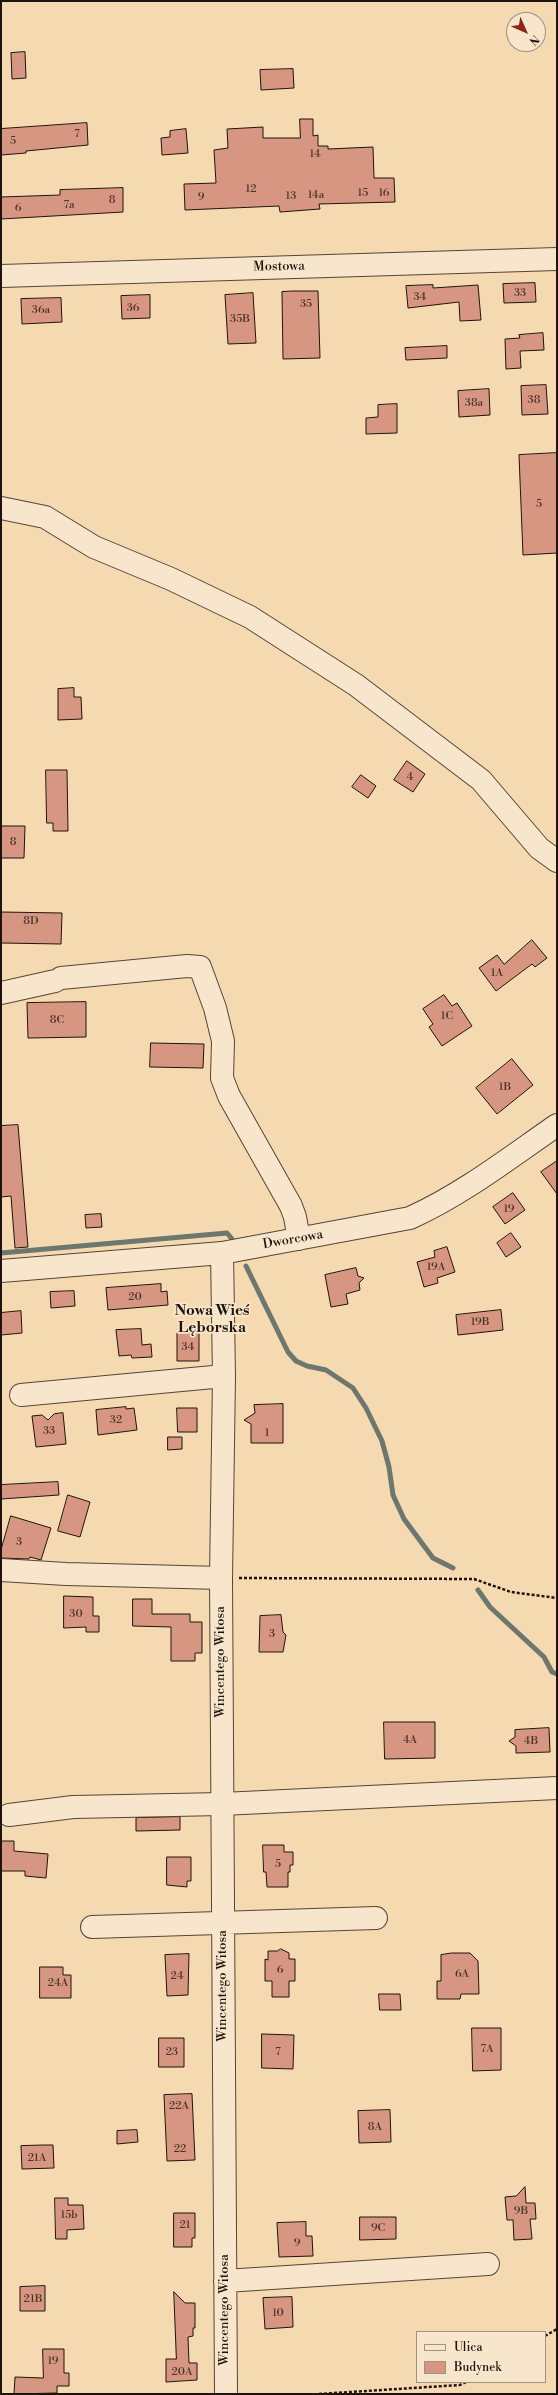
<!DOCTYPE html>
<html>
<head>
<meta charset="utf-8">
<style>
	body { margin:0 }
	#map { position:relative; width:558px; height:2395px; overflow:hidden; background:#f5d9b0; font-family:"Libre Bodoni",serif }
	canvas { display:block }
	.frame { position:absolute; inset:0; border:2px solid #1f140d; pointer-events:none }
	.legend { position:absolute; left:416px; top:2331px; width:130px; height:52px; box-sizing:border-box; background:#f8e6cc; border:1px solid #a19280; margin:0; padding:5px 7px; list-style:none; font-size:12px; color:#1f140d }
	.legend li { display:flex; align-items:center; gap:8px; height:20px }
	.legend b { width:20px; border:1px solid #a19280 }
	.north { position:absolute; left:506px; top:12px; width:40px; height:40px; box-sizing:border-box; background:#f8e6cc; border:1px solid #a19280; border-radius:50%; rotate:135deg; font-size:11px; font-weight:700; line-height:16px; text-align:center; color:#1f140d }
	.north::after { content:''; display:block; margin:auto; width:14px; height:18px; background:#8f2418; clip-path:polygon(50% 0,100% 100%,50% 72%,0 100%) }
</style>
</head>
<body>
<div id="map">
<canvas width="558" height="2395"></canvas>
<div class="frame"></div>
<ul class="legend">
<li><b style="height:5px;background:#f8e6cc"></b>Ulica</li>
<li><b style="height:11px;background:#d79682"></b>Budynek</li>
</ul>
<div class="north">N</div>
</div>
<script>
const c = document.querySelector('canvas').getContext('2d');
c.lineJoin = 'round';
function stroke(path, color, width, dash) { c.strokeStyle = color; c.lineWidth = width; c.lineCap = dash ? 'butt' : 'round'; c.setLineDash(dash || []); c.stroke(path); }
function paint(path, color) { c.fillStyle = color; c.fill(path, 'evenodd'); }
function write(font, color, halo, rows, align = 'center') {
  c.font = font + ' "Libre Bodoni",serif'; c.lineWidth = 3.5; c.setLineDash([]); c.textBaseline = 'middle'; c.strokeStyle = halo; c.fillStyle = color; for (const [text, x, y, turn = 0] of rows) {
    c.save(); c.translate(x, y); c.rotate((+turn || 0) * Math.PI / 180); c.textAlign = isNaN(turn) ? turn : align; if (halo) c.strokeText(text, 0, 0); c.fillText(text, 0, 0); c.restore();
  }
}
const stream = new Path2D(`
	M1 1253 227 1233 232 1239
	M246 1266 288 1352 296 1361 307 1366 326 1370 353 1388 366 1408 382 1441 389 1467 393 1495 404 1519 433 1558 453 1568
	M478 1590 490 1607 544 1657 552 1672 557 1674`);
const building = new Path2D(`
	M25 52 26 78 12 79 11 53Z
	M293 69 294 88 261 90 260 70Z
	M300 119H313V136L318 135V146H328V149L373 147 374 178H394L395 202 319 204 320 209 280 212 279 206 185 210 184 184 216 183 214 150 228 148 227 129 263 127V138H300Z
	M87 123 88 145 26 151V153L1 155V129Z
	M186 129 188 153 162 155 161 138 170 137V131Z
	M123 188V212L1 219V197L60 195V190Z
	M535 283 536 302 504 303 503 284Z
	M433 285V288L478 285 481 320 460 321 459 302 408 308 406 286Z
	M293 291H318L320 358 283 359 282 292Z
	M253 293 256 343 228 344 225 295Z
	M150 295V318L122 319 121 296Z
	M61 298 62 322 22 324 21 299Z
	M543 333 544 350 520 351 521 368 506 369 505 339 520 338 519 335Z
	M447 346V358L406 360 405 348Z
	M546 385 548 414 522 415 521 386Z
	M489 389 490 415 459 417 458 391Z
	M397 404V433L366 434V418L378 417V405Z
	M557 453V553L523 555 519 455Z
	M74 688V697H81L82 719 58 720V689Z
	M407 761 425 774 413 792 394 780Z
	M46 770H67L68 831H53V823H47Z
	M361 775 376 786 368 798 352 787Z
	M1 826H25L24 858H1Z
	M1 912 62 913 61 944 1 943Z
	M532 940 547 958 535 967 532 964 496 991 479 968 497 955 504 964Z
	M444 995 452 1006 457 1003 472 1026 442 1046 429 1027 433 1024 423 1009Z
	M86 1002V1037L28 1038 27 1003Z
	M151 1043 204 1044 203 1068 150 1067Z
	M512 1059 533 1085 497 1114 476 1088Z
	M18 1125 28 1247 15 1248 11 1196 1 1197V1126Z
	M557 1161V1194L541 1172Z
	M513 1193 525 1210 505 1224 493 1207Z
	M101 1214 102 1227 86 1228 85 1215Z
	M511 1233 521 1247 506 1257 497 1243Z
	M447 1247 455 1272 437 1278 438 1283 424 1287 417 1262 435 1257 434 1251Z
	M356 1268 358 1276 364 1278 359 1283 360 1290 346 1294 348 1304 331 1307 325 1275Z
	M161 1284V1292L167 1291 168 1305 108 1310 106 1288Z
	M74 1291 75 1306 51 1308 50 1292Z
	M501 1310 503 1330 458 1335 456 1315Z
	M21 1311 22 1333 1 1335V1313Z
	M141 1329 142 1345 151 1344 152 1357 132 1358 131 1355 119 1356 116 1330Z
	M199 1332V1361H177V1333Z
	M283 1404V1443H251V1424L244 1420 255 1413 254 1405Z
	M126 1407V1409L134 1408 137 1430 98 1435 96 1410Z
	M177 1408H197V1432H178Z
	M63 1413 66 1444 36 1447 32 1416 42 1415 48 1420 54 1414Z
	M168 1437H182V1449L168 1450Z
	M58 1482 59 1495 1 1499V1485Z
	M68 1495 90 1502 80 1537 58 1531Z
	M11 1516 51 1528 41 1560 30 1557 29 1559 1 1558V1550Z
	M64 1596 93 1597V1616H99V1632H86V1627L64 1628Z
	M133 1599H152V1614H190V1622H202V1653H195V1661H171V1627L133 1626Z
	M281 1615 283 1632 286 1635 283 1652H259L260 1616Z
	M384 1722H435V1758L385 1759Z
	M549 1728 550 1752 516 1753V1746L509 1741 515 1737V1730Z
	M180 1817V1830L136 1831V1818Z
	M1 1841H14V1851L48 1854 46 1878 25 1876V1871H1Z
	M263 1845H284V1852H293V1865H290V1872H288V1887H267L266 1872H264Z
	M167 1857H191V1881H187V1887L167 1885Z
	M281 1949 289 1953V1959H295V1981H289V1997H272V1981H265V1959L268 1960V1951H277Z
	M452 1953H470L478 1961 479 1994H461L460 1999H437V1981H441V1955Z
	M189 1954 188 1995 167 1996 165 1955Z
	M40 1967H63V1975H71V1998H40Z
	M379 1994H400L401 2010H380Z
	M472 2028H501V2070L473 2071Z
	M262 2034 294 2035 293 2069 262 2068Z
	M159 2038H184V2067H159Z
	M192 2094 195 2160 167 2161 164 2095Z
	M390 2110 391 2142 359 2143 358 2111Z
	M137 2130 138 2142 117 2144V2131Z
	M44 2145H53L54 2168 22 2169 21 2146Z
	M525 2187 526 2203H535L536 2219H530L532 2239 514 2240 513 2220H507L505 2197 516 2196Z
	M55 2198H68V2205H83L84 2229 67 2230V2239H56Z
	M174 2213H195V2238H192V2247H174Z
	M360 2217H396V2239L360 2240Z
	M306 2222V2236H312L313 2256 279 2257 277 2223Z
	M45 2286V2311H20V2287Z
	M174 2292 185 2303H195V2328H193V2336L188 2337 189 2363H197V2380L166 2382V2359H176Z
	M292 2297 293 2327 265 2329 263 2298Z
	M43 2349H64V2373H69V2386H57V2393L14 2394 15 2377 43 2378Z`);
const path = new Path2D(`
	M239 1578 474 1579 511 1592 557 1598
	M545 2336 557 2329
	M319 2394 460 2385 466 2382`);
const minor = new Path2D(`
	M1 276 557 259
	M1 508 45 517 94 547 171 579 250 617 356 685 481 780 539 848 557 861
	M61 978 187 966 200 967 215 1008 223 1041 222 1078 229 1096 291 1206 295 1217 299 1239
	M1 993 55 981
	M222 1253 224 1376 221 1578 226 2394
	M1 1271 222 1253 410 1218C463 1194 509 1158 557 1125
	M21 1395 224 1376
	M1 1570 66 1574 221 1578
	M9 1815 73 1807 222 1804 557 1788
	M92 1927 376 1918
	M225 2281 488 2264`);
const numberNames = [
	["7",77,134],
	["5",13,141],
	["14",315,154],
	["12",251,189],
	["15",363,193],
	["16",384,193],
	["14a",316,195],
	["13",291,196],
	["9",201,197],
	["8",112,200],
	["7a",69,205],
	["6",18,208],
	["33",520,293],
	["34",420,297],
	["35",306,304],
	["36",133,308],
	["36a",41,310],
	["35B",240,319],
	["38",534,400],
	["38a",474,403],
	["5",539,504],
	["4",410,777],
	["8",13,842],
	["8D",31,921],
	["1A",497,973],
	["1C",447,1016],
	["8C",57,1020],
	["1B",505,1087],
	["19",509,1209],
	["19A",436,1267],
	["20",135,1297],
	["19B",480,1322],
	["34",188,1347],
	["32",116,1420],
	["33",49,1431],
	["1",267,1433],
	["3",19,1542],
	["30",76,1614],
	["3",272,1634],
	["4A",410,1740],
	["4B",531,1741],
	["5",278,1864],
	["6",280,1970],
	["6A",462,1974],
	["24",177,1976],
	["24A",58,1983],
	["7A",487,2049],
	["23",172,2052],
	["7",278,2052],
	["22A",179,2106],
	["8A",375,2127],
	["22",180,2149],
	["21A",37,2158],
	["9B",521,2211],
	["15b",69,2215],
	["21",185,2225],
	["9C",378,2228],
	["9",297,2243],
	["21B",33,2299],
	["10",278,2313],
	["19",53,2361],
	["20A",182,2372]
];
const streetNames = [
	["Mostowa",279,267,-1],
	["Dworcowa",293,1240,-10],
	["Wincentego Witosa",221,1662,-90],
	["Wincentego Witosa",223,1986,-90],
	["Wincentego Witosa",225,2310,-90]
];
const quarterNames = [
	["Nowa Wieś",212,1311],
	["Lęborska",212,1328]
];
stroke(stream, '#6b776f', 5);
paint(building, '#d79682');
stroke(building, '#1f140d', 1);
stroke(minor, '#544536', 24);
stroke(path, '#1f140d', 2.5, [3, 2]);
stroke(minor, '#f8e6cc', 22);
write('11px', '#4d342a', null, numberNames);
write('13px', '#1f140d', '#f8e6cc', streetNames);
write('bold 15px', '#1f140d', '#f8e6cc', quarterNames);
</script>
</body>
</html>
